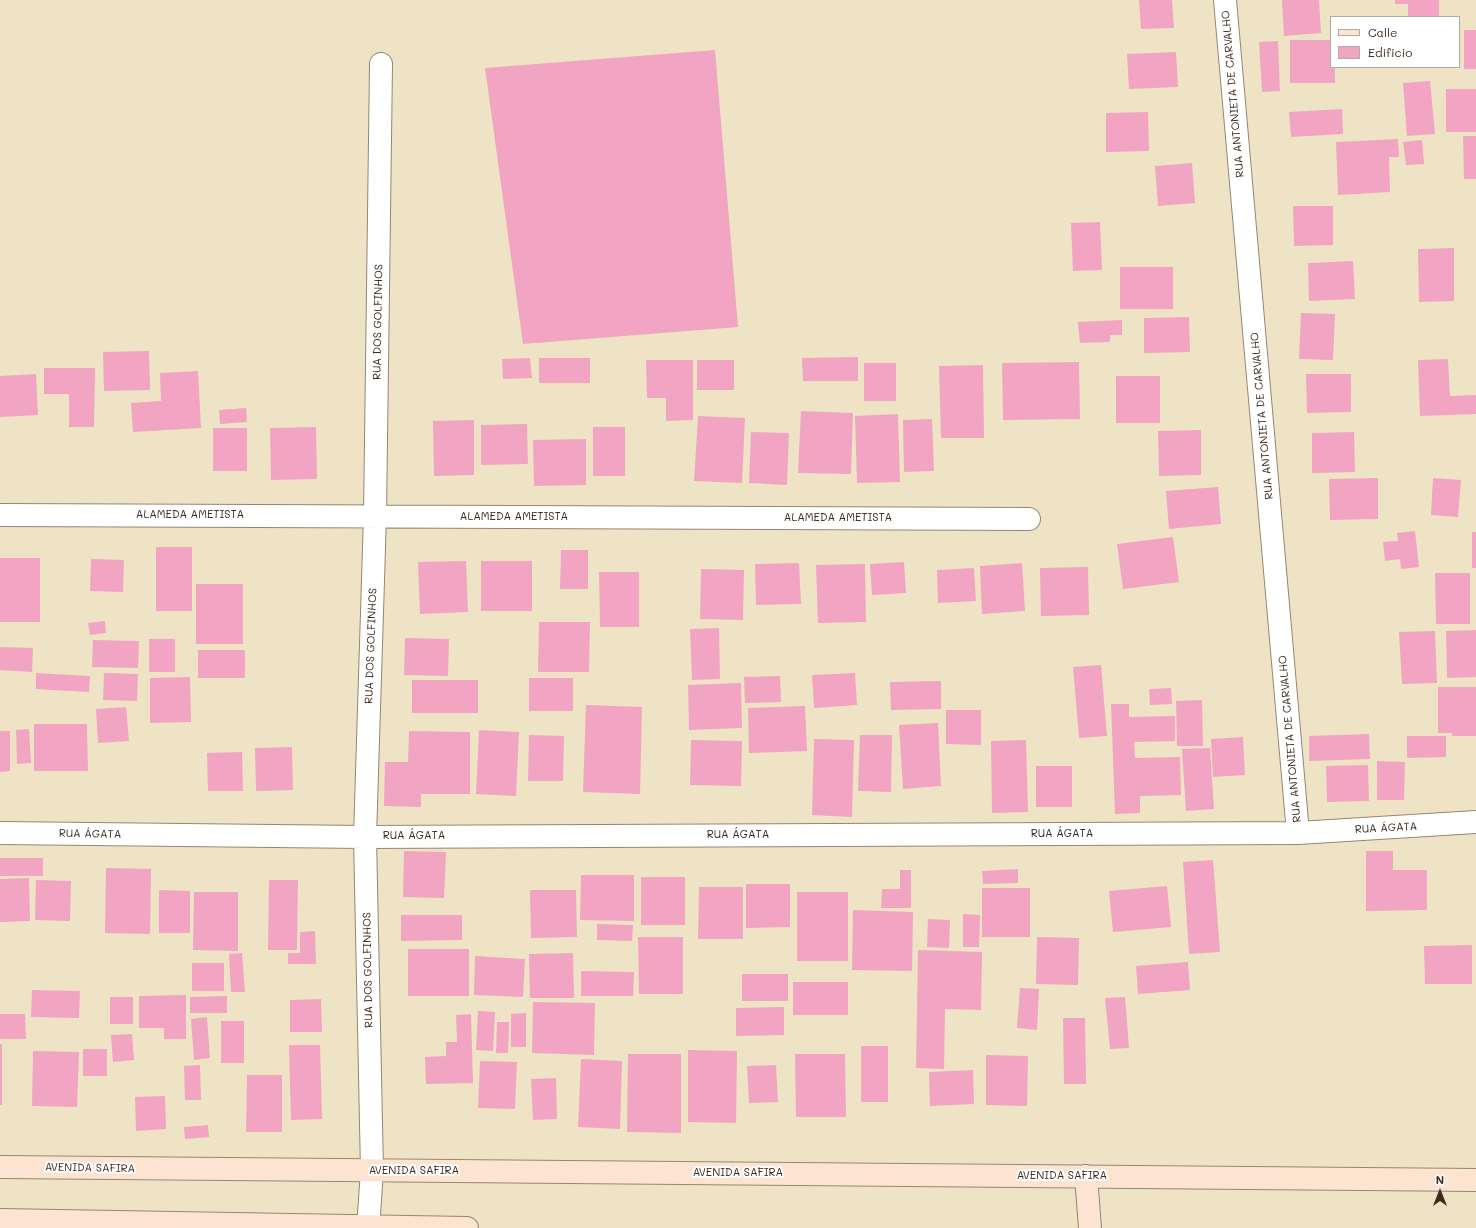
<!DOCTYPE html>
<html>
<head>
<meta charset="utf-8">
<style>
	body { margin:0 }
	#map { position:relative; width:1476px; height:1228px; overflow:hidden; background:#efe3c6; font-family:Mali,sans-serif }
	canvas { display:block }
	.legend { position:absolute; left:1330px; top:16px; width:130px; height:52px; box-sizing:border-box; background:#fff; border:1px solid #b1aaa5; margin:0; padding:5px 7px; list-style:none; font-size:12px; color:#3b2a1e }
	.legend li { display:flex; align-items:center; gap:8px; height:20px }
	.legend b { width:20px; border:1px solid #b1aaa5 }
	.north { position:absolute; left:1420px; top:1172px; width:40px; height:40px; -webkit-text-stroke:3px #fff; paint-order:stroke; rotate:0deg; font-size:11px; font-weight:700; line-height:16px; text-align:center; color:#3b2a1e }
	.north::after { content:''; display:block; margin:auto; width:14px; height:18px; background:#3b2a1e; clip-path:polygon(50% 0,100% 100%,50% 72%,0 100%) }
</style>
</head>
<body>
<div id="map">
<canvas width="1476" height="1228"></canvas>
<ul class="legend">
<li><b style="height:5px;background:#fde4d0"></b>Calle</li>
<li><b style="height:11px;background:#f1a5c2"></b>Edificio</li>
</ul>
<div class="north">N</div>
</div>
<script>
const c = document.querySelector('canvas').getContext('2d');
c.lineJoin = 'round';
function paint(path, color) { c.fillStyle = color; c.fill(path, 'evenodd'); }
function stroke(path, color, width, dash) { c.strokeStyle = color; c.lineWidth = width; c.lineCap = dash ? 'butt' : 'round'; c.setLineDash(dash || []); c.stroke(path); }
function write(font, color, halo, rows, align = 'center') {
  c.font = font + ' Mali,sans-serif'; c.lineWidth = 4; c.setLineDash([]); c.textBaseline = 'middle'; c.strokeStyle = halo; c.fillStyle = color; for (const [text, x, y, turn = 0] of rows) {
    c.save(); c.translate(x, y); c.rotate((+turn || 0) * Math.PI / 180); c.textAlign = isNaN(turn) ? turn : align; if (halo) c.strokeText(text, 0, 0); c.fillText(text, 0, 0); c.restore();
  }
}
const building = new Path2D(`
	M1139 0H1172L1174 28 1141 29Z
	M1282 0H1319L1321 33 1284 36Z
	M1395 0H1439V17H1408V4H1395Z
	M1464 30H1476V69H1464Z
	M1290 40H1331V67H1335V83H1290Z
	M1278 41 1280 91 1262 92 1259 42Z
	M715 50 738 327 523 344 485 68Z
	M1176 52 1178 87 1129 89 1127 54Z
	M1430 81 1435 134 1407 136 1403 83Z
	M1446 89H1476V132H1446Z
	M1342 109 1343 134 1291 137 1289 112Z
	M1148 112 1149 151 1106 152V113Z
	M1463 136H1476V179H1464Z
	M1398 139 1399 157H1389L1390 192 1338 195 1336 142Z
	M1422 140 1424 164 1406 165 1403 142Z
	M1192 163 1195 203 1158 206 1155 166Z
	M1293 206H1333V245L1294 246Z
	M1100 222 1102 270 1073 271 1071 223Z
	M1454 248V301L1419 302 1418 249Z
	M1353 261 1355 299 1309 301 1308 263Z
	M1120 267H1173V309H1120Z
	M1301 313 1335 314 1333 360 1299 359Z
	M1189 317 1190 352 1144 353V318Z
	M1122 320V335H1110V342L1080 343 1078 322Z
	M149 351 150 390 104 391 103 352Z
	M858 357V381H803L802 358Z
	M530 358 532 378 503 379 502 359Z
	M539 358H590V383H539Z
	M1448 359 1450 396 1476 395V414L1420 416 1418 360Z
	M646 360H693V420L666 421V398H647Z
	M697 360H734V390H697Z
	M1079 362 1080 419 1003 420 1002 363Z
	M864 363H896V401H864Z
	M983 365 984 438H941L939 366Z
	M44 368H95L94 427H69V394H44Z
	M198 371 201 428 133 432 131 403 161 401 160 373Z
	M36 374 38 415 0 417V376Z
	M1306 374H1351V412L1307 413Z
	M1116 376H1160V423H1116Z
	M246 408 247 422 220 424 219 410Z
	M801 411 853 413 851 474 798 473Z
	M898 414 900 482 857 483 855 416Z
	M698 416 745 418 742 483 694 481Z
	M932 419 934 471 904 472 903 420Z
	M474 420V475L434 476 433 421Z
	M527 424 528 464 481 465V425Z
	M316 427 317 479 271 480 270 428Z
	M593 427H625V476H593Z
	M213 428H247V471H213Z
	M1201 430V475L1159 476 1158 431Z
	M751 432 789 433 787 485 749 483Z
	M1354 432 1355 472 1312 473V433Z
	M586 439V485L534 486 533 440Z
	M1378 478V519L1330 520 1329 479Z
	M1433 478 1461 480 1458 517 1431 515Z
	M1218 487 1221 524 1169 529 1166 491Z
	M1415 531 1419 567 1401 569 1400 559 1385 561 1383 542 1398 541 1397 533Z
	M1472 532H1476V568H1472Z
	M1173 537 1179 582 1123 589 1117 544Z
	M156 547H192V611H156Z
	M561 550H588V589H560Z
	M0 558H40V622H0Z
	M91 559 124 560 123 592 90 591Z
	M466 561 468 612 420 614 418 562Z
	M481 561H532V611H481Z
	M904 562 906 593 872 595 870 564Z
	M799 563 801 604 756 605 755 564Z
	M1022 563 1025 611 982 614 980 566Z
	M865 564 866 622 818 623 816 565Z
	M1088 567 1089 615 1041 616 1040 568Z
	M974 568 976 601 938 603 937 570Z
	M701 569 744 570 743 620 700 619Z
	M599 572H639V627H600Z
	M1435 573H1470V624H1436Z
	M196 584H243V644H196Z
	M105 621 106 633 90 635 88 623Z
	M539 622H590L589 672H538Z
	M719 628 720 679 692 680 690 629Z
	M1476 630V677L1447 678 1446 631Z
	M1435 631 1437 683 1402 684 1399 632Z
	M405 638 449 639 448 676 404 675Z
	M149 639H175V672H149Z
	M93 640 139 641 138 668 92 667Z
	M0 647 33 648 32 672 0 670Z
	M198 650H245V678H198Z
	M1101 665 1107 736 1079 738 1073 667Z
	M36 673 90 676 89 692 36 689Z
	M104 673 138 674 137 701 103 700Z
	M855 673 857 705 814 708 812 675Z
	M780 676 781 702 745 703 744 677Z
	M190 677 191 722 150 723V678Z
	M529 678H573V711H529Z
	M412 680H478V713H412Z
	M941 681V709L891 710 890 682Z
	M741 683 742 728 689 730 688 685Z
	M1438 687H1476V736H1452V733H1438Z
	M1171 688 1172 704 1150 705 1149 689Z
	M1202 700 1203 746H1177L1176 701Z
	M1111 704H1129V717L1175 716V741L1134 742 1135 758 1180 757 1181 795 1140 796V813L1115 814Z
	M586 705 642 707 640 794 583 792Z
	M805 706 807 751 749 753 748 708Z
	M126 707 129 741 98 743 96 709Z
	M946 710H981V745L946 744Z
	M938 723 941 786 903 789 899 725Z
	M34 724H87L88 771H34Z
	M29 729 31 763 17 764 16 730Z
	M479 730 519 732 516 796 476 794Z
	M0 731H10V771L0 772Z
	M409 731 470 732V794H421V807L384 806 385 762H408Z
	M1369 734 1370 759 1309 761V736Z
	M529 735 564 736 563 781H528Z
	M860 735H892L891 792 858 791Z
	M1407 736H1446V757L1407 758Z
	M1243 737 1245 775 1213 777 1211 739Z
	M814 739 854 740 852 817 812 815Z
	M691 740 742 741 741 786 690 785Z
	M1026 740 1028 812 992 813 991 741Z
	M292 747 293 790 256 791 255 748Z
	M1210 748 1214 809 1186 811 1182 749Z
	M242 752 243 791H208L207 753Z
	M1377 761 1405 762 1404 800H1377Z
	M1368 765 1369 801 1327 802 1326 766Z
	M1036 766H1072V807H1036Z
	M404 851 446 852 444 898 403 897Z
	M1366 851H1393V870H1427V910L1366 911Z
	M0 858H43V876H0Z
	M1213 860 1220 952 1189 954 1183 862Z
	M106 868 151 869 150 934 105 933Z
	M1018 869V883L983 884 982 871Z
	M900 870H911V908H881L882 889H900Z
	M581 875H634V921L580 920Z
	M641 877H685V925H641Z
	M29 878 30 921 0 922V879Z
	M36 880 71 881 70 921 35 920Z
	M269 880H298L297 950H268Z
	M746 884H790V927L746 928Z
	M1167 886 1171 927 1113 932 1109 891Z
	M699 887H743V939H698Z
	M982 888H1030V937H982Z
	M159 890 190 891V933H159Z
	M530 890H576L577 937 531 938Z
	M194 892H238V951L193 950Z
	M797 892H848V961H797Z
	M853 910 913 912 912 971 852 970Z
	M963 914 980 915 979 947H963Z
	M401 915H462V940L401 941Z
	M928 919 950 920 949 948 927 947Z
	M597 924 633 925 632 941 597 940Z
	M315 931 316 964H288V953H300V932Z
	M638 937H683V994H639Z
	M1037 937 1079 938 1078 985 1036 984Z
	M1472 945V984H1425L1424 946Z
	M408 949H469V996H408Z
	M918 950 982 952 981 1010 945 1009 944 1069 916 1068Z
	M242 953 245 992H231L229 954Z
	M573 953 574 998H530L529 954Z
	M475 956 525 959 523 997 474 995Z
	M1188 962 1190 990 1138 994 1136 966Z
	M192 963H224V991H192Z
	M581 971 634 972 633 996H581Z
	M742 974H788V1001H742Z
	M793 982H848V1015H793Z
	M1020 988 1039 989 1037 1030 1017 1028Z
	M32 990 80 991 79 1018 31 1017Z
	M186 995V1039H164V1028H139V996Z
	M227 996V1013H190V997Z
	M110 997H133V1024H110Z
	M1125 997 1129 1048 1110 1049 1105 998Z
	M321 999 322 1032H290V1000Z
	M533 1002 595 1003 594 1055 532 1053Z
	M784 1007V1035L736 1036V1008Z
	M478 1011 495 1012 493 1051 476 1050Z
	M526 1013V1047H511V1014Z
	M0 1014H25L26 1039H0Z
	M471 1014 473 1083 426 1084 425 1057 446 1056V1042H457L456 1015Z
	M207 1017 210 1058 194 1060 191 1019Z
	M1063 1018H1085L1086 1084H1064Z
	M221 1021H244V1063H221Z
	M497 1022H509L508 1053H496Z
	M132 1034 134 1060 113 1062 111 1035Z
	M0 1044H2V1105H0Z
	M289 1045H320L322 1119 291 1120Z
	M861 1046H888V1102H861Z
	M83 1049H107V1076H83Z
	M688 1050 737 1051 736 1123 688 1122Z
	M33 1051 79 1052 77 1107 32 1106Z
	M628 1054H681V1133L627 1132Z
	M795 1054H845L846 1117H796Z
	M986 1055 1028 1056 1027 1106 986 1105Z
	M581 1059 622 1061 620 1129 578 1127Z
	M480 1061 517 1062 515 1109 478 1108Z
	M200 1065 201 1100H185L184 1066Z
	M776 1065 778 1102 749 1103 747 1066Z
	M973 1070 974 1104 930 1106 929 1072Z
	M247 1075H282V1132H246Z
	M556 1078 557 1119 533 1120 531 1079Z
	M165 1096 166 1129 136 1131 135 1097Z
	M208 1125 209 1137 185 1139 184 1127Z`);
const street = new Path2D(`
	M1225 0 1298 833
	M0 515 1029 519
	M0 833 365 837 1298 833 1476 822
	M368 1228 372 1171 365 837 375 516 381 64`);
const secondary = new Path2D(`
	M0 1167 1476 1180
	M1086 1176 1090 1228
	M0 1220 467 1228`);
const streetNames = [
	["RUA ANTONIETA DE CARVALHO",1233,94,-95],
	["RUA DOS GOLFINHOS",378,322,-89],
	["RUA ANTONIETA DE CARVALHO",1262,416,-95],
	["ALAMEDA AMETISTA",190,515],
	["ALAMEDA AMETISTA",514,517],
	["ALAMEDA AMETISTA",838,518],
	["RUA DOS GOLFINHOS",371,646,-88],
	["RUA ANTONIETA DE CARVALHO",1290,739,-95],
	["RUA ÁGATA",1386,828,-3],
	["RUA ÁGATA",90,834,1],
	["RUA ÁGATA",1062,834],
	["RUA ÁGATA",738,835],
	["RUA ÁGATA",414,836],
	["RUA DOS GOLFINHOS",368,970,-91],
	["AVENIDA SAFIRA",90,1168,1],
	["AVENIDA SAFIRA",414,1171],
	["AVENIDA SAFIRA",738,1173],
	["AVENIDA SAFIRA",1062,1176]
];
paint(building, '#f1a5c2');
stroke(street, '#958672', 24);
stroke(secondary, '#958672', 24);
stroke(street, '#fff', 22);
stroke(secondary, '#fde4d0', 22);
write('11px', '#3b2a1e', '#fff', streetNames);
</script>
</body>
</html>
